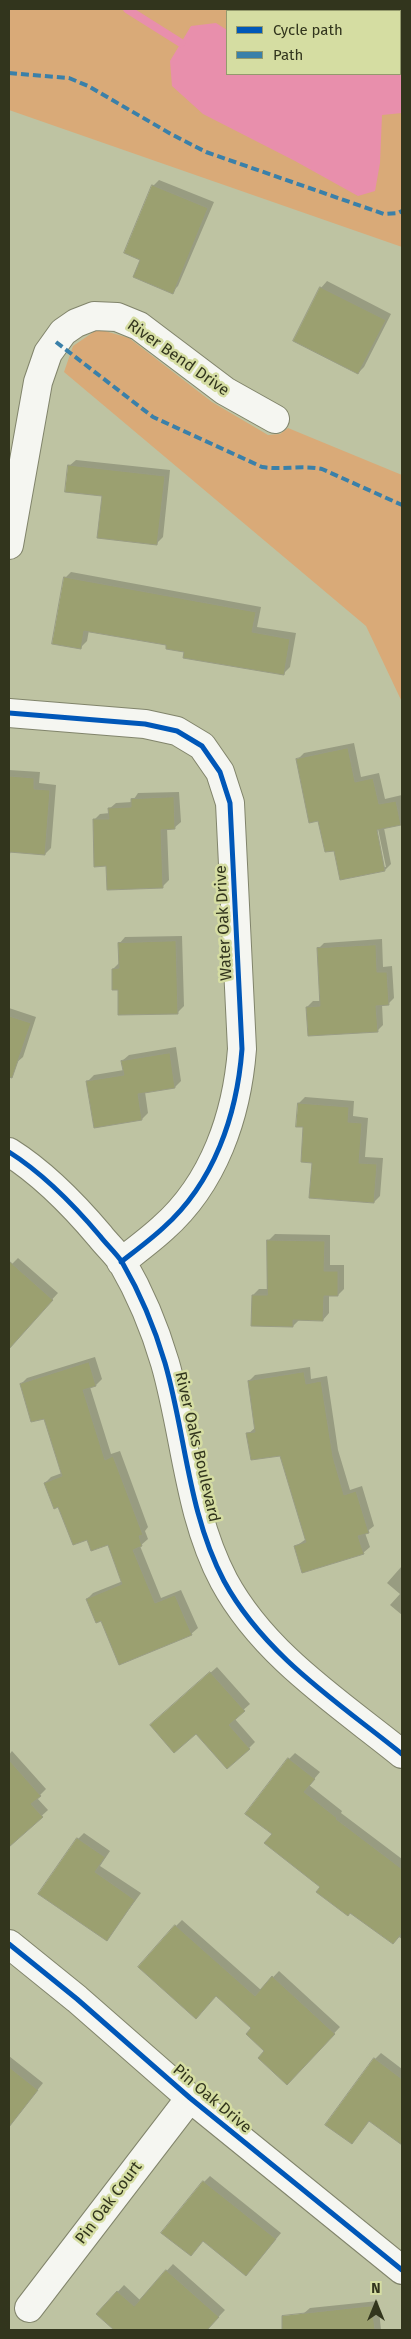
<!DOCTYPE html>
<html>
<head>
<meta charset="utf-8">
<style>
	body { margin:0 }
	#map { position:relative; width:411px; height:2339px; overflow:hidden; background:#bec3a2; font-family:"Fira Sans",sans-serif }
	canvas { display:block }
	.frame { position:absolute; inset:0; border:10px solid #32351d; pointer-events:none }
	.legend { position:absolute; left:226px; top:10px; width:175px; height:65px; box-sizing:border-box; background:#d5dda2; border:1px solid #949a6d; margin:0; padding:6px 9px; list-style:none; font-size:15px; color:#32351d }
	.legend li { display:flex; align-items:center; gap:10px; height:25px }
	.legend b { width:25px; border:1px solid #949a6d }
	.north { position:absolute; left:351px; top:2279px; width:50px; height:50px; -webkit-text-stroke:4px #d5dda2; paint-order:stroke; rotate:0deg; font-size:14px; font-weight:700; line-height:20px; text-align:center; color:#32351d }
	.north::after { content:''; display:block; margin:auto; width:18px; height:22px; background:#32351d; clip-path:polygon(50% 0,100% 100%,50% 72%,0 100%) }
</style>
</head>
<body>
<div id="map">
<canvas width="411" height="2339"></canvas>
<div class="frame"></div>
<ul class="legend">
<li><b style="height:6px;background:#0057b8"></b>Cycle path</li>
<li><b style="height:6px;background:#3a80a9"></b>Path</li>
</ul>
<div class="north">N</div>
</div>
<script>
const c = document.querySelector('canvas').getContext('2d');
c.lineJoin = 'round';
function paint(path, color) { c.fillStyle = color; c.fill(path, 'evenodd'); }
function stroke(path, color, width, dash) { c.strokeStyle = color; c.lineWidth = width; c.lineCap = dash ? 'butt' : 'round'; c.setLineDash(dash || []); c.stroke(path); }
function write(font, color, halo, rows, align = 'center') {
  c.font = font + ' "Fira Sans",sans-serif'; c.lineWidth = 5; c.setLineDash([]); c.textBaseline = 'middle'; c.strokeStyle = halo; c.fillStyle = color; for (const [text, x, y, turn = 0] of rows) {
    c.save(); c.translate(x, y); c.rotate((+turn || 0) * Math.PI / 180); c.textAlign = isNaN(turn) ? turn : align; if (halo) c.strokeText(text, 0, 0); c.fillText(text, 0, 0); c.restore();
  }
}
const green = new Path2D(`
	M9 9H402V247L9 110ZM227 11H400V74H227Z
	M98 329 129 338 212 402 268 435 280 434 288 428 402 475V702L366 626 64 372 73 346Z`);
const water = new Path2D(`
	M216 23 227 30V74H400V46L402 48V113L382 115 380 163 375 191 358 196 295 161 203 114 172 86 170 61 191 26Z`);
const shadow = new Path2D(`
	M159 180 214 202 178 286 172 292 141 260 153 186Z
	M327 281 391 314 364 367 358 373 321 288Z
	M76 460 170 470 163 537 157 543 69 466Z
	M71 572 261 607 257 627 296 633 290 667 284 673 186 651 168 644 89 630 87 641 81 647 65 578Z
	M354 743 361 777 379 773 385 799 402 795V822L384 828 391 864 385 870 335 849 319 820 298 759 304 753ZM374 824H377L386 867H383Z
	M9 770 40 772 39 783 56 785 51 848 45 854 11 851 9 857Z
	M179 792 181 822 174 828H167L169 880 163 886 107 865 94 820 100 814 110 813 109 809 116 803 132 802 138 793Z
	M182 936 184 1006 178 1012 119 989 113 969 120 962 119 944 125 937Z
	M382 939 383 967 392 966 394 998 388 1004H382L383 1025 377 1031 307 1007 313 1001H321L318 949 324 943Z
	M9 1008 36 1017 23 1057 16 1063 9 1060Z
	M176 1047 181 1081 175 1087 145 1092 148 1113 142 1119 88 1081 94 1075 124 1070 122 1061 129 1055Z
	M305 1097 354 1101 353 1116 368 1118 365 1157 383 1158 380 1196 374 1202 313 1161 299 1103Z
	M275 1234 330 1235V1265H344V1289L338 1295H329V1313L323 1320 300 1319 293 1326 253 1295 259 1289H268L269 1240Z
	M18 1258 58 1293 17 1338 9 1331V1263L11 1265Z
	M95 1357 102 1379 96 1385 90 1387 111 1454 120 1451 148 1527 145 1531 148 1539 140 1546 161 1598 181 1590 198 1628 191 1634 102 1620 87 1599 93 1593 123 1581 108 1544 88 1538 59 1505 45 1483 51 1477 62 1473 45 1417 21 1384 27 1378Z
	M310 1367 311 1379 327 1376 338 1450 350 1490 362 1486 374 1526 365 1533 370 1547 363 1553 295 1547 306 1539 281 1455 248 1434 256 1427 249 1381 255 1375Z
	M402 1566V1615L390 1605 400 1594 387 1583Z
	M217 1667 250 1704 234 1718 255 1742 249 1748 158 1719Z
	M12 1751 46 1789 37 1798 48 1810 9 1846V1755Z
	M295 1753 320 1772 309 1785 342 1811 341 1813 402 1859V1939L399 1937 393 1943 322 1887 273 1834 289 1759Z
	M84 1833 110 1851 100 1866 141 1893 107 1939 78 1839Z
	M182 1920 261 1990 279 1971 340 2027 293 2077 266 2051 253 2028 217 1995 176 1926Z
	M381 2053 402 2069V2144L370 2120 375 2059Z
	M9 2056 43 2083 9 2126Z
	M210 2176 281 2233 252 2268 204 2182Z
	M173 2264 225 2310 206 2330H116L98 2313 124 2285 140 2300Z
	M378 2301 381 2330H305L303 2314 310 2308Z`);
const stream = new Path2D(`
	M127 9 181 43`);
const building = new Path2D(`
	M152 185 208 208 173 294 133 277 140 260 124 253Z
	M320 287 386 320 358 374 293 341Z
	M68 465 165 476 157 545 97 538 102 496 65 492Z
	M64 577 256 612 252 632 290 639 284 675 183 658 184 652 166 649V645L84 631 81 649 52 644Z
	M348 748 355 782 373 778 379 804 396 801 401 825 377 830 385 871 340 880 334 851 325 852 318 821 309 823 296 759Z
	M9 776 34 778V789L50 790 45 855 9 852Z
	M174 797 175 829 161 830 163 888 107 890 106 866 94 867 93 819H109L108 808 131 807V799Z
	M176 941 178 1014 118 1015V990H112V969L119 968 118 943Z
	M376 945 377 972H387L389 1005 376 1006 378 1032 308 1036 306 1007 320 1006 317 948Z
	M9 1016 31 1023 12 1078 9 1077Z
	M170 1053 175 1088 138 1094 142 1120 94 1128 86 1081 124 1075 121 1061Z
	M298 1103 349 1107 348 1122 362 1123 359 1163 377 1164 374 1203 309 1198 312 1163 301 1162 303 1127H296Z
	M267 1240 325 1241 324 1271H338V1296H324L323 1321 293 1320V1327L251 1326 252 1295H267Z
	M9 1261 53 1300 9 1349Z
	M89 1362 96 1386 83 1390 105 1460 113 1456 143 1535 139 1536 142 1546 133 1550 155 1603 175 1595 192 1635 119 1665 101 1621 96 1623 86 1599 122 1584 108 1545 91 1551 87 1540 73 1545 58 1507 54 1509 44 1483 62 1476 44 1419 31 1422 20 1384Z
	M304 1372 306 1384 321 1381 333 1457 344 1495 356 1491 369 1533 358 1536 364 1554 302 1573 294 1546 306 1542 280 1456 251 1460 246 1433 255 1432 248 1381Z
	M210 1672 245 1711 229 1725 250 1749 227 1769 196 1734 174 1753 150 1725Z
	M288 1758 315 1779 304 1792 337 1818 336 1819 402 1869V1933L393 1944 350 1913 348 1916 316 1892 320 1887 264 1843 272 1834 245 1814Z
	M9 1760 41 1796 31 1804 43 1817 9 1847Z
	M77 1838 105 1857 95 1872 135 1900 107 1941 38 1894Z
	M175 1925 255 1996 272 1976 335 2034 287 2085 258 2058 264 2051 246 2034 251 2028 216 1996 196 2019 138 1967Z
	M374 2058 402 2079V2145L369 2121 352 2144 325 2125Z
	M9 2067 38 2090 9 2127Z
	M203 2181 276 2239 246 2276 203 2241 191 2256 161 2233Z
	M166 2270 219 2317 207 2330H114L96 2314 117 2291 134 2306Z
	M372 2306 375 2330H282V2316Z`);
const minor = new Path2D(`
	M9 545 38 382 48 353 63 332 76 323 94 316 117 317 139 326 225 391 275 419
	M9 713 145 724 177 731 202 746 220 772 230 803 242 1049C237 1115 214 1183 163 1228 150 1240 135 1251 121 1262
	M9 1152C44 1174 73 1204 100 1236 107 1245 116 1253 122 1262 140 1293 155 1329 165 1363 186 1436 188 1513 224 1581 264 1655 339 1703 402 1754
	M9 1944 77 1999 190 2098 402 2270
	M29 2308 190 2098`);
const quiet = new Path2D(`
	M9 73 69 78 88 86 171 134 206 152 384 214 398 213 402 211
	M56 342 153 417 262 467C282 470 302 465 322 469L402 505`);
const cycleway = new Path2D(`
	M9 713 145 724 177 731 202 746 220 772 230 803 242 1049C237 1115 214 1183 163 1228 150 1240 135 1251 121 1262
	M9 1152C44 1174 73 1204 100 1236 107 1245 116 1253 122 1262 140 1293 155 1329 165 1363 186 1436 188 1513 224 1581 264 1655 339 1703 402 1754
	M9 1944 77 1999 190 2098 402 2270`);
const streetNames = [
	["River Bend Drive",178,358,35],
	["Water Oak Drive",224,923,-93],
	["River Oaks Boulevard",197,1447,77],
	["Pin Oak Drive",212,2099,40],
	["Pin Oak Court",109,2203,-53]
];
paint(green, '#d9aa78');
paint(water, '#e88fac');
paint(shadow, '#0003');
stroke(stream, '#e88fac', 8);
paint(building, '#9ba070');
stroke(building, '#999c83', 1);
stroke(minor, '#81846b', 30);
stroke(minor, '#f5f6f1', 28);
stroke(quiet, '#3a80a9', 4, [8, 4]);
stroke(cycleway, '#0057b8', 5);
write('16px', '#32351d', '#d5dda2', streetNames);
</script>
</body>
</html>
